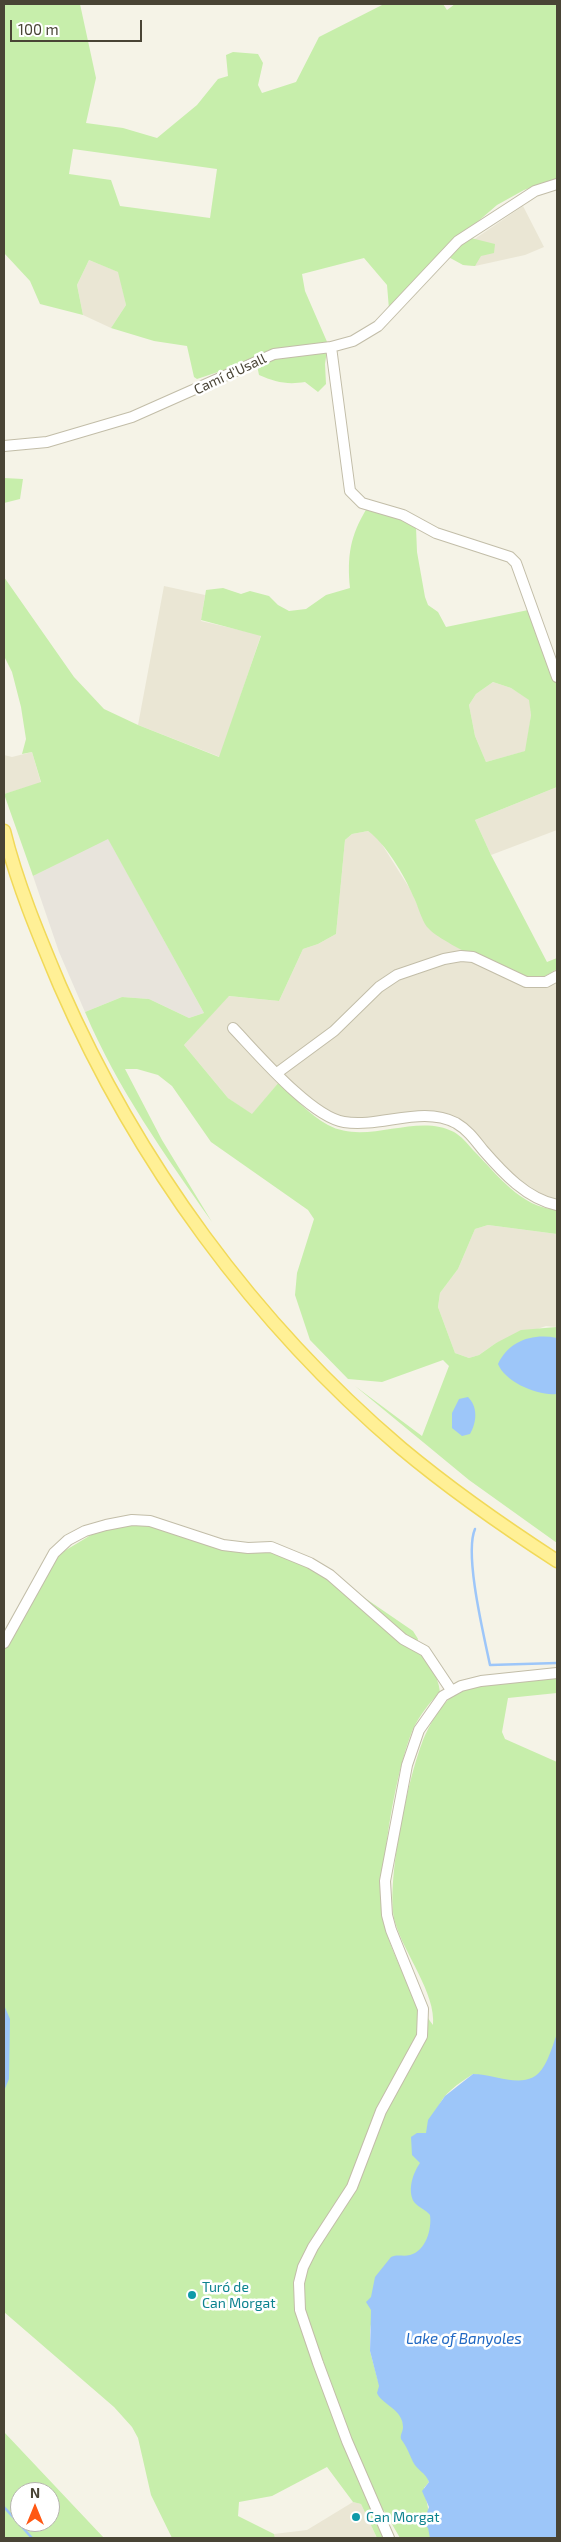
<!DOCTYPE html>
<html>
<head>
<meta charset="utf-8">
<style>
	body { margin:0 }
	#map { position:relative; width:561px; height:2542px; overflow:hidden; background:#f5f3e7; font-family:"Exo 2",sans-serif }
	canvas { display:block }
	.frame { position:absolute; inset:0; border:5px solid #494435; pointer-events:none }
	.north { position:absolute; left:10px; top:2482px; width:50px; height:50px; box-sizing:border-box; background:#fff; border:1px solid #b6b4ae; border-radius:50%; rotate:0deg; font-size:14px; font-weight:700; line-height:20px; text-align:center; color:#494435 }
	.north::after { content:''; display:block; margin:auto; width:18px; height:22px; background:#ff5814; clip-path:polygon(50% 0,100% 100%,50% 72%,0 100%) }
	.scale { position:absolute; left:10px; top:20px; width:132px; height:22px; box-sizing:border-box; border:2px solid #494435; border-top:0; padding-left:6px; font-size:15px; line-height:18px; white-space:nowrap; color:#494435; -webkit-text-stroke:4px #fff; paint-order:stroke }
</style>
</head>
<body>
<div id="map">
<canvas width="561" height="2542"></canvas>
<div class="frame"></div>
<div class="north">N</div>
<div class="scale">100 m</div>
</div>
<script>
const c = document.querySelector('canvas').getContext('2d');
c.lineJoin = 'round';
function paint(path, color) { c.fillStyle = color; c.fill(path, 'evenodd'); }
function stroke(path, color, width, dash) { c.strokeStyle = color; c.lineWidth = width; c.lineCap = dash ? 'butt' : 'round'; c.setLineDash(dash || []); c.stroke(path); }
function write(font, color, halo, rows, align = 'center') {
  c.font = font + ' "Exo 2",sans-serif'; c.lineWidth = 5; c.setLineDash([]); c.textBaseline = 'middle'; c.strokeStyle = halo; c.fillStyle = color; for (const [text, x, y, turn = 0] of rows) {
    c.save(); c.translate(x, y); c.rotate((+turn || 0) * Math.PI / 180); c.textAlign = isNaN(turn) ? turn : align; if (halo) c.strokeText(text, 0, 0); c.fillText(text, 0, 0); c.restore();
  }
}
const residential = new Path2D(`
	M523 206 544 247 525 255 475 266 463 265 457 251Z
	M89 260 119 272 126 305 111 328 83 315 77 285Z
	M164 586 205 595 201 621 261 635 220 757 138 725Z
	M493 682 511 688 530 700 531 715 526 751 486 762 475 736 469 705 476 694Z
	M32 752 41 783 4 794V755L12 757Z
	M557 787V830L491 855 475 820Z
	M368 831 378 838 410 889 428 928 457 947 501 969 545 977 557 969V1202L535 1190 507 1170 463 1121 441 1112H413L355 1120 328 1114 283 1077 252 1115 228 1098 184 1045 228 996 279 1001 303 949 318 944 336 934 345 840 352 834Z
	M488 1225 557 1234V1327L546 1326 496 1343 479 1355 469 1358 455 1353 438 1307 440 1293 458 1269 475 1229Z
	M353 2502 361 2504 377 2538H275L274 2534 307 2530Z`);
const industrial = new Path2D(`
	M108 838 204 1013 189 1018 149 999 122 997 85 1012 59 952 33 876Z`);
const green = new Path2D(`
	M4 4H80L96 78 86 123 123 128 157 138 197 105 218 79 228 76 226 55 233 52 258 54 263 63 258 85 262 93 296 82 319 37 384 4H443L447 10 455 4H557V179L524 190 497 205 468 230 471 238 495 244 494 253 481 256 475 266 463 265 443 254 389 309 387 285 364 258 302 274 305 291 328 344 325 364 326 384 318 392 305 382C287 385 275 382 259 375L257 365 251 361 197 379 194 377 187 346 154 341 111 328 126 305 118 272 89 260 77 285 83 315 40 304 30 281 4 253ZM73 149 217 169 210 218 120 206 111 180 69 174Z
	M4 478 23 479 20 499 4 503Z
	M367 508 402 519 416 527 417 552 425 597 428 605 438 612 446 627 538 608 557 671V787L475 820 491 855 547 962 557 958V969C548 975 540 980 529 978 511 976 438 941 427 927 421 919 418 905 413 896 405 876 385 843 368 831L352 834 345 840 336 934 318 944 303 949 279 1001 229 996 184 1045 228 1098 252 1114 279 1082C293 1097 310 1115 328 1125 367 1146 416 1112 454 1132 461 1136 468 1144 473 1150 498 1175 520 1207 557 1210V1234L488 1225 475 1229 458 1269 440 1293 438 1307 455 1353 469 1358 479 1355 496 1343 521 1330 557 1327V1543L469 1480 355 1386 422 1436 449 1366 443 1360 382 1382 348 1379 310 1340 295 1295 297 1273 314 1219 308 1210 211 1142 172 1086 158 1075 137 1069H125L162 1140 212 1222C165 1155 117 1088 85 1012L122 997 149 999 189 1018 204 1013 108 839 33 876 4 794 41 782 32 752 22 754 26 739 21 707 12 672 4 656V577L74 677 104 709 138 725 219 757 261 636 201 620 206 590 223 588 241 594 250 591 269 596 278 605 289 611 306 609 326 595 350 588C347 556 350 536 367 508ZM493 682 511 688 529 700 531 715 525 751 486 762 475 736 469 705 476 694Z
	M144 1523 239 1545 280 1551 321 1568 413 1631 418 1639 415 1649C428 1661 438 1674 440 1692 429 1703 420 1715 413 1729 395 1772 374 1889 387 1934 395 1960 417 2003 433 2025 436 1993 404 1954 395 1922 385 1886 408 1779 422 1743 427 1729 439 1708 450 1698 470 1680 530 1681 557 1678V1693L508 1698 502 1732 505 1739 557 1762 556 2056 531 2085 473 2074C458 2084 443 2093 437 2110L433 2235 372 2317 370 2331V2351L378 2381 398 2405 414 2463 427 2476 429 2482 424 2488 434 2538H400L385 2512 381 2509 387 2538H377L361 2504 353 2502 327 2467 272 2496 239 2502 238 2516 274 2534 275 2538H172L151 2495 138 2438 132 2427 114 2407 4 2312V1646L56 1556 96 1532 122 1525Z
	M4 2432 104 2538H4ZM20 2492H50V2522H20Z`);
const water = new Path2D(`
	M557 1338 556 1394C538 1396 505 1382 498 1364 509 1341 532 1333 557 1338Z
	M468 1397C478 1407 477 1422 470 1434L462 1436 452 1428V1413L459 1399Z
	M4 2005 10 2019 9 2079 4 2091Z
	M557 2034V2538H430L428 2528 423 2523 429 2507 422 2491 429 2482C426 2473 417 2470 413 2462 409 2453 407 2447 401 2439 400 2434 403 2432 403 2427 403 2409 382 2405 377 2393L379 2386 370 2351 371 2310 366 2302 371 2297 375 2277 391 2257C398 2254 403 2257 410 2255 426 2251 432 2229 430 2215 426 2210 418 2207 414 2202 407 2190 413 2173 420 2163L412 2155 411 2137 417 2133H426L428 2120 445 2096 473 2074C497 2074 529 2093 544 2066 550 2056 553 2044 557 2034Z`);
const stream = new Path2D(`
	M475 1529C464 1554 484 1636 490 1665L557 1663
	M4 2507 32 2538`);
const minor = new Path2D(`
	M331 347 350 491 362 503 403 515 436 533 510 557 516 563 557 677
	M4 446 47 442 132 417 274 354 331 347 353 341 378 326 458 241 535 191 557 184
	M233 1028C257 1053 311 1117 344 1122 381 1128 422 1105 456 1123 468 1130 475 1140 483 1150 503 1173 527 1199 557 1205
	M277 1073 334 1031 379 987 397 975 444 959 461 956 473 957 526 982H546L557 976
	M4 1643 54 1553 68 1540 85 1531 106 1525 132 1520 150 1521 223 1545 248 1548 271 1547 310 1563 330 1575 403 1639 425 1651 451 1690
	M389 2538 347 2441 318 2363 300 2310 299 2283 303 2267 313 2247 352 2187 381 2111 422 2036 423 2009 391 1930 387 1915 385 1881 407 1765 419 1730 443 1696 461 1686 481 1681 557 1673`);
const major = new Path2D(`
	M4 831C17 884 39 936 60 986 137 1162 254 1323 401 1448 450 1489 503 1526 557 1561`);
const markers = [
	[192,2295,5,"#0f9aa8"],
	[356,2517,5,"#0f9aa8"]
];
const streetNames = [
	["Camí d'Usall",230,374,-25]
];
const cultureNames = [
	["Turó de",202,2287],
	["Can Morgat",202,2303],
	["Can Morgat",366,2517]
];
const waterNames = [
	["Lake of Banyoles",464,2339]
];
paint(residential, '#eae6d4');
paint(industrial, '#e8e4dc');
paint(green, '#c7eeab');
paint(water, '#9dc6f9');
stroke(stream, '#9dc6f9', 2.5);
stroke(minor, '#c2bda8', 12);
stroke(major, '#f1d959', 15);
stroke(minor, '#fff', 10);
stroke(major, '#fff096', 12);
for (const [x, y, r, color] of markers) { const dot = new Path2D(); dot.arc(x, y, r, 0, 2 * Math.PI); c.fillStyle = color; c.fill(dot); stroke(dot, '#fff', 2); }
write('14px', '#494435', '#fff', streetNames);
write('14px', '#0d838f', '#fff', cultureNames, 'left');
write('italic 15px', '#2168c3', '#fff', waterNames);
</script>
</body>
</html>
